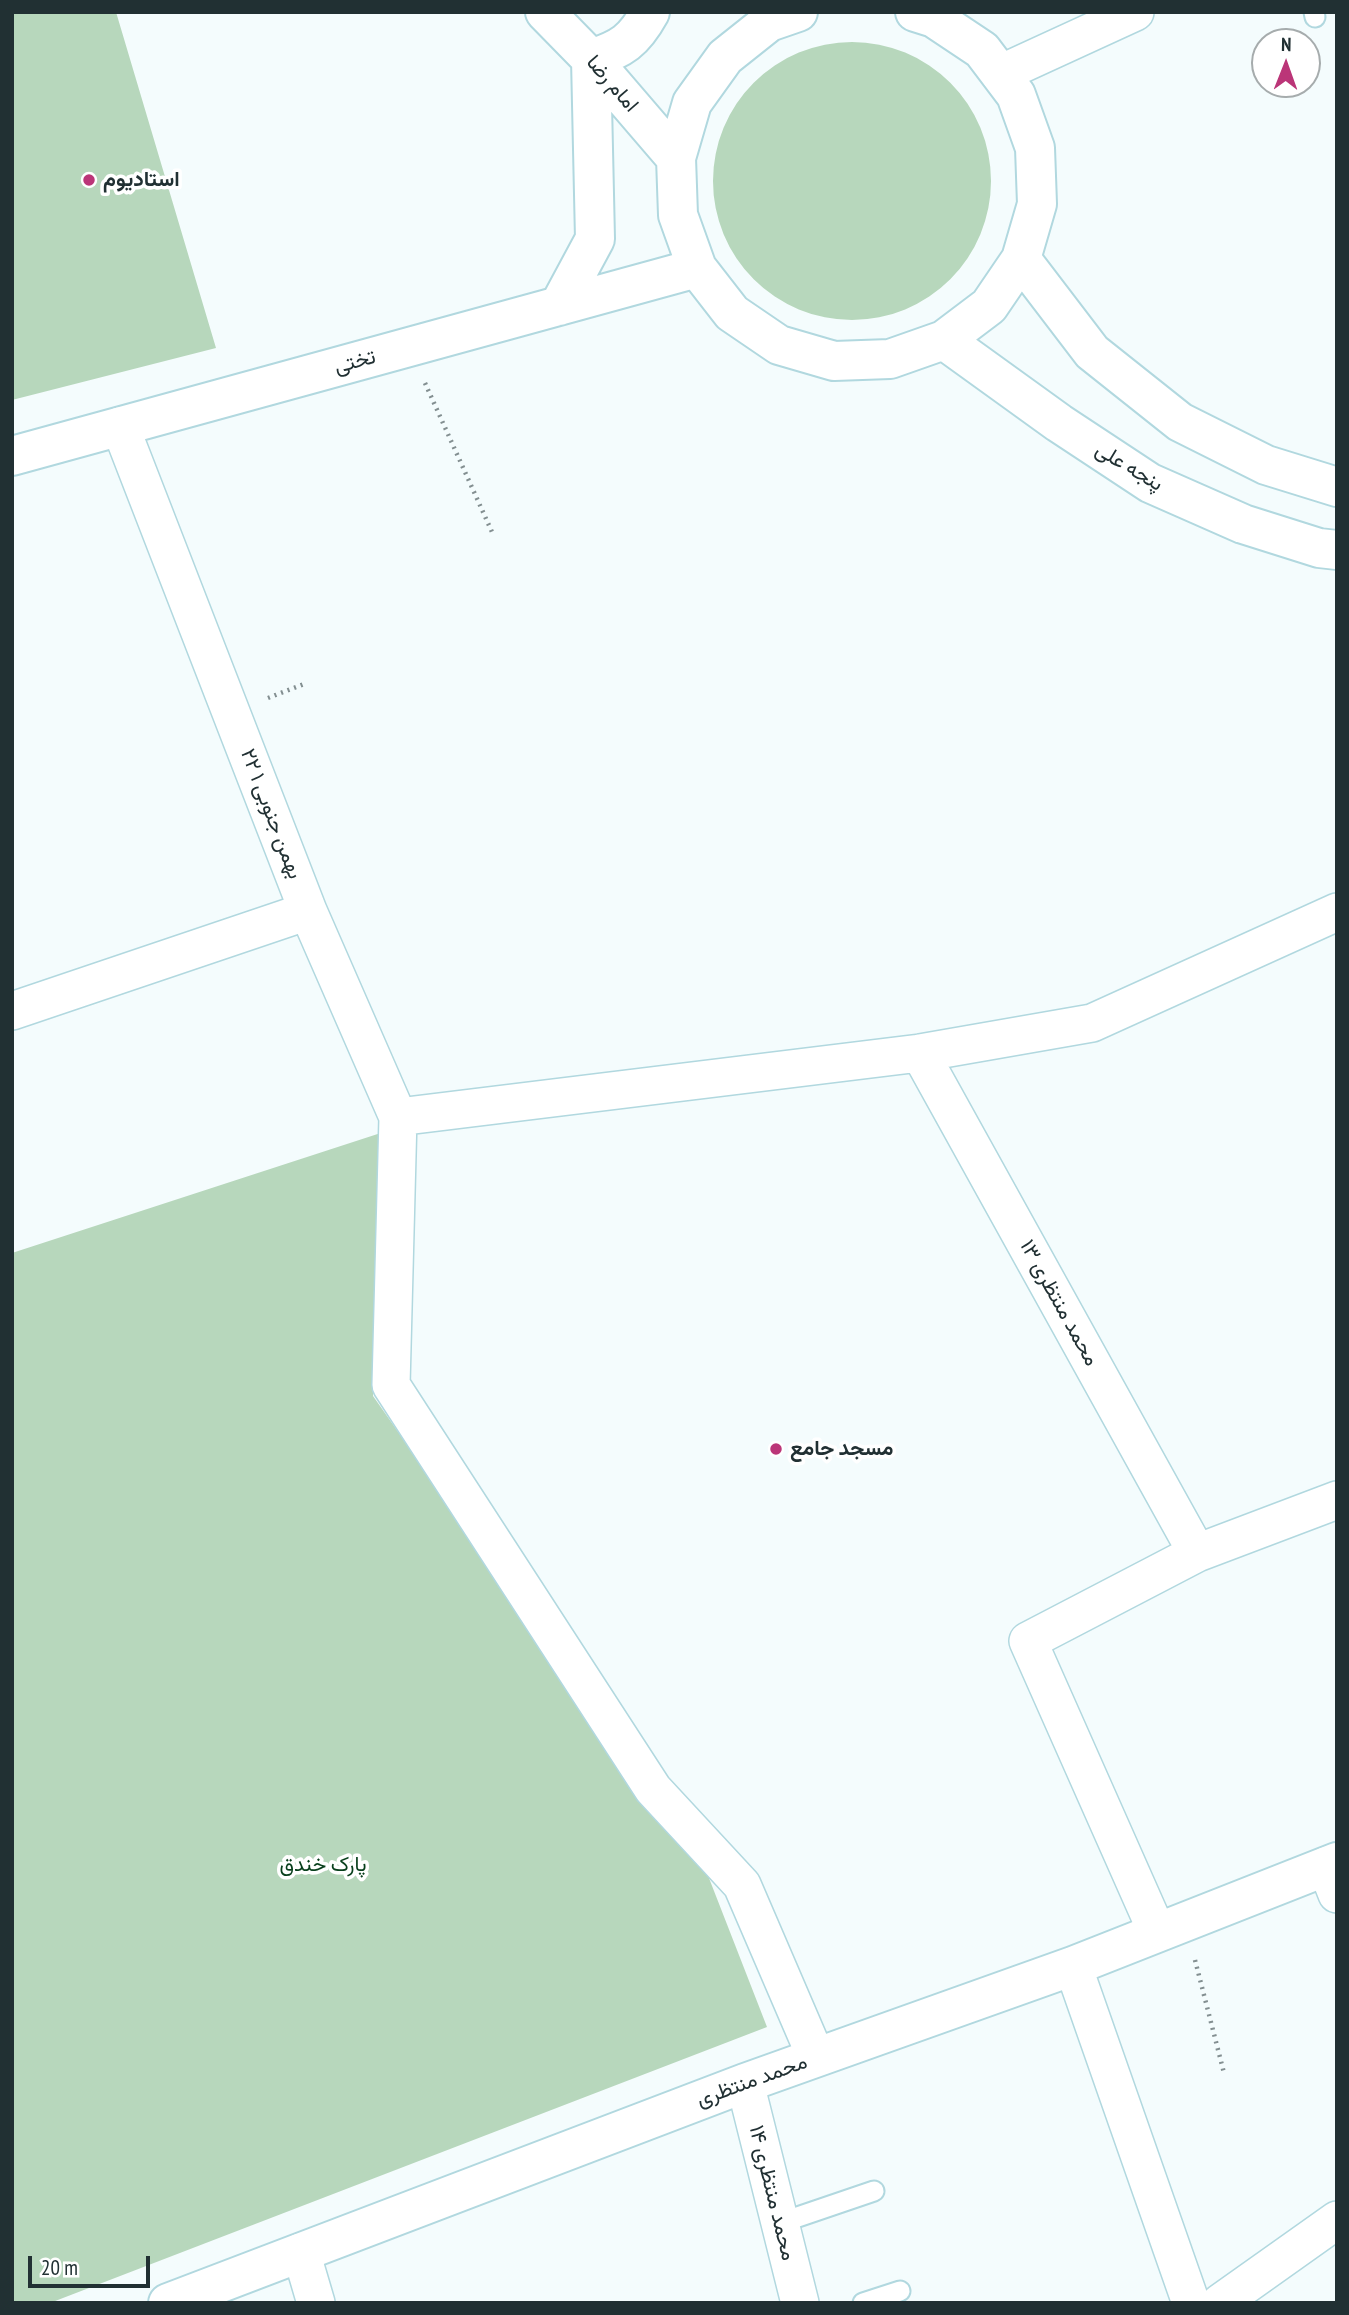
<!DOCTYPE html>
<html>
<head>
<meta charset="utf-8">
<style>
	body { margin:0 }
	#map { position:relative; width:1349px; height:2315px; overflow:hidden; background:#f4fcfd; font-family:"PT Sans Narrow",sans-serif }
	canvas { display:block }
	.frame { position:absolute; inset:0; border:14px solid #213033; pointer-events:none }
	.north { position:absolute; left:1251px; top:28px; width:70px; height:70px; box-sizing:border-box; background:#fff; border:2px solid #a6acad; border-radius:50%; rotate:1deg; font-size:19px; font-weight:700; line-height:28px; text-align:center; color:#213033 }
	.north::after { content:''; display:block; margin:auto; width:24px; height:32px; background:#bb3578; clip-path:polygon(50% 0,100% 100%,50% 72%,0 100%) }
	.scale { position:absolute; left:28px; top:2256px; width:122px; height:32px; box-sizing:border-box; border:4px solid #213033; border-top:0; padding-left:9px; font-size:21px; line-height:24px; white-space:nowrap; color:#213033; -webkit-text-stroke:5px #fff; paint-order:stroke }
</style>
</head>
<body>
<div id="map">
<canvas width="1349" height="2315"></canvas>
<div class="frame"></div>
<div class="north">N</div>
<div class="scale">20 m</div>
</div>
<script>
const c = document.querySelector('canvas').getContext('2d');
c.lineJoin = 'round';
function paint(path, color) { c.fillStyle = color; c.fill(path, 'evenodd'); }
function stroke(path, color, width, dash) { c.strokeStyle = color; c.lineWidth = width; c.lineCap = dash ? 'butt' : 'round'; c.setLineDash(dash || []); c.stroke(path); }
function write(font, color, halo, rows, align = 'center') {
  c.font = font + ' "PT Sans Narrow",Vazirmatn,sans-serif'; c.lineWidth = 7; c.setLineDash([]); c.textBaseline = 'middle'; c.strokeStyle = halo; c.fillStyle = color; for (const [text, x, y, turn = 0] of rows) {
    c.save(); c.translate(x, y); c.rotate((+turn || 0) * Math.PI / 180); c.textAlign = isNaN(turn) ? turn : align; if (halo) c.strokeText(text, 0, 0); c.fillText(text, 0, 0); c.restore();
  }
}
const green = new Path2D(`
	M12 12H116L216 348 12 400Z
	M713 181a139 139 0 1 1 278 0a139 139 0 1 1-278 0Z
	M393 1129 373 1396 707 1873 767 2027 50 2303H12V1253Z`);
const path = new Path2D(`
	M425 383 492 532
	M268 698 304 684
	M1195 1960 1224 2073`);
const lane = new Path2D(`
	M1314 12 1315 17
	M780 2223 874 2191
	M863 2303 900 2291`);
const street = new Path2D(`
	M1000 74 1135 12
	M120 426 308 911 398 1117
	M12 1011 308 911
	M920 1053 1197 1553
	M1326 1866 1337 1894
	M1157 1932 1028 1641 1197 1553 1337 1500
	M1073 1966 1191 2303
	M816 2057 742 1885 653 1789 391 1385 398 1117 920 1053 1092 1023 1337 912
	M745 2083 800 2303
	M301 2252 316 2303
	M1220 2303 1337 2220`);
const secondary = new Path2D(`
	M545 12 591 59 676 158
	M798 12 769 22 725 57 692 103 676 158 678 215 697 268 732 313 779 345 834 361 890 359 944 340 989 306 1021 259 1037 204 1035 148 1016 95 982 50 934 18 915 12
	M1021 259 1092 352 1180 422 1266 465 1337 487
	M559 306 595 239 591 59C622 49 634 41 650 12
	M944 340 1059 423 1150 483 1243 524 1319 548 1337 550
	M12 456 697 268
	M168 2303 745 2083 1073 1966 1337 1862`);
const markers = [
	[89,180,7,"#bb3578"],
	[776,1449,7,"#bb3578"]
];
const streetNames = [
	["امام رضا",612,84,49],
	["تختی",355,362,-15],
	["پنجه علی",1129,467,31],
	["۲۲ بهمن جنوبی ۱",271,814,69],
	["محمد منتظری ۱۳",1059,1303,61],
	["محمد منتظری",752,2081,-20],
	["محمد منتظری ۱۴",772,2193,76]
];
const poiNames = [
	["استادیوم",103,180],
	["مسجد جامع",790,1449]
];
const parkNames = [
	["پارک خندق",323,1865]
];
paint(green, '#b7d7bc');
stroke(lane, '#b1d8df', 23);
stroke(street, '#b1d8df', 40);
stroke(secondary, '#b1d8df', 42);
stroke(path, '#838f91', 4.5, [2, 5]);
stroke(lane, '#fff', 19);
stroke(street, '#fff', 37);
stroke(secondary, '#fff', 38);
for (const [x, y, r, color] of markers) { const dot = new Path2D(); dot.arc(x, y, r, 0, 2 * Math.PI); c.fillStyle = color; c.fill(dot); stroke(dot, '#fff', 2.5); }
write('21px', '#213033', '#fff', streetNames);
write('bold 21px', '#213033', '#fff', poiNames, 'left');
write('21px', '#073f1b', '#fff', parkNames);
</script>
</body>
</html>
